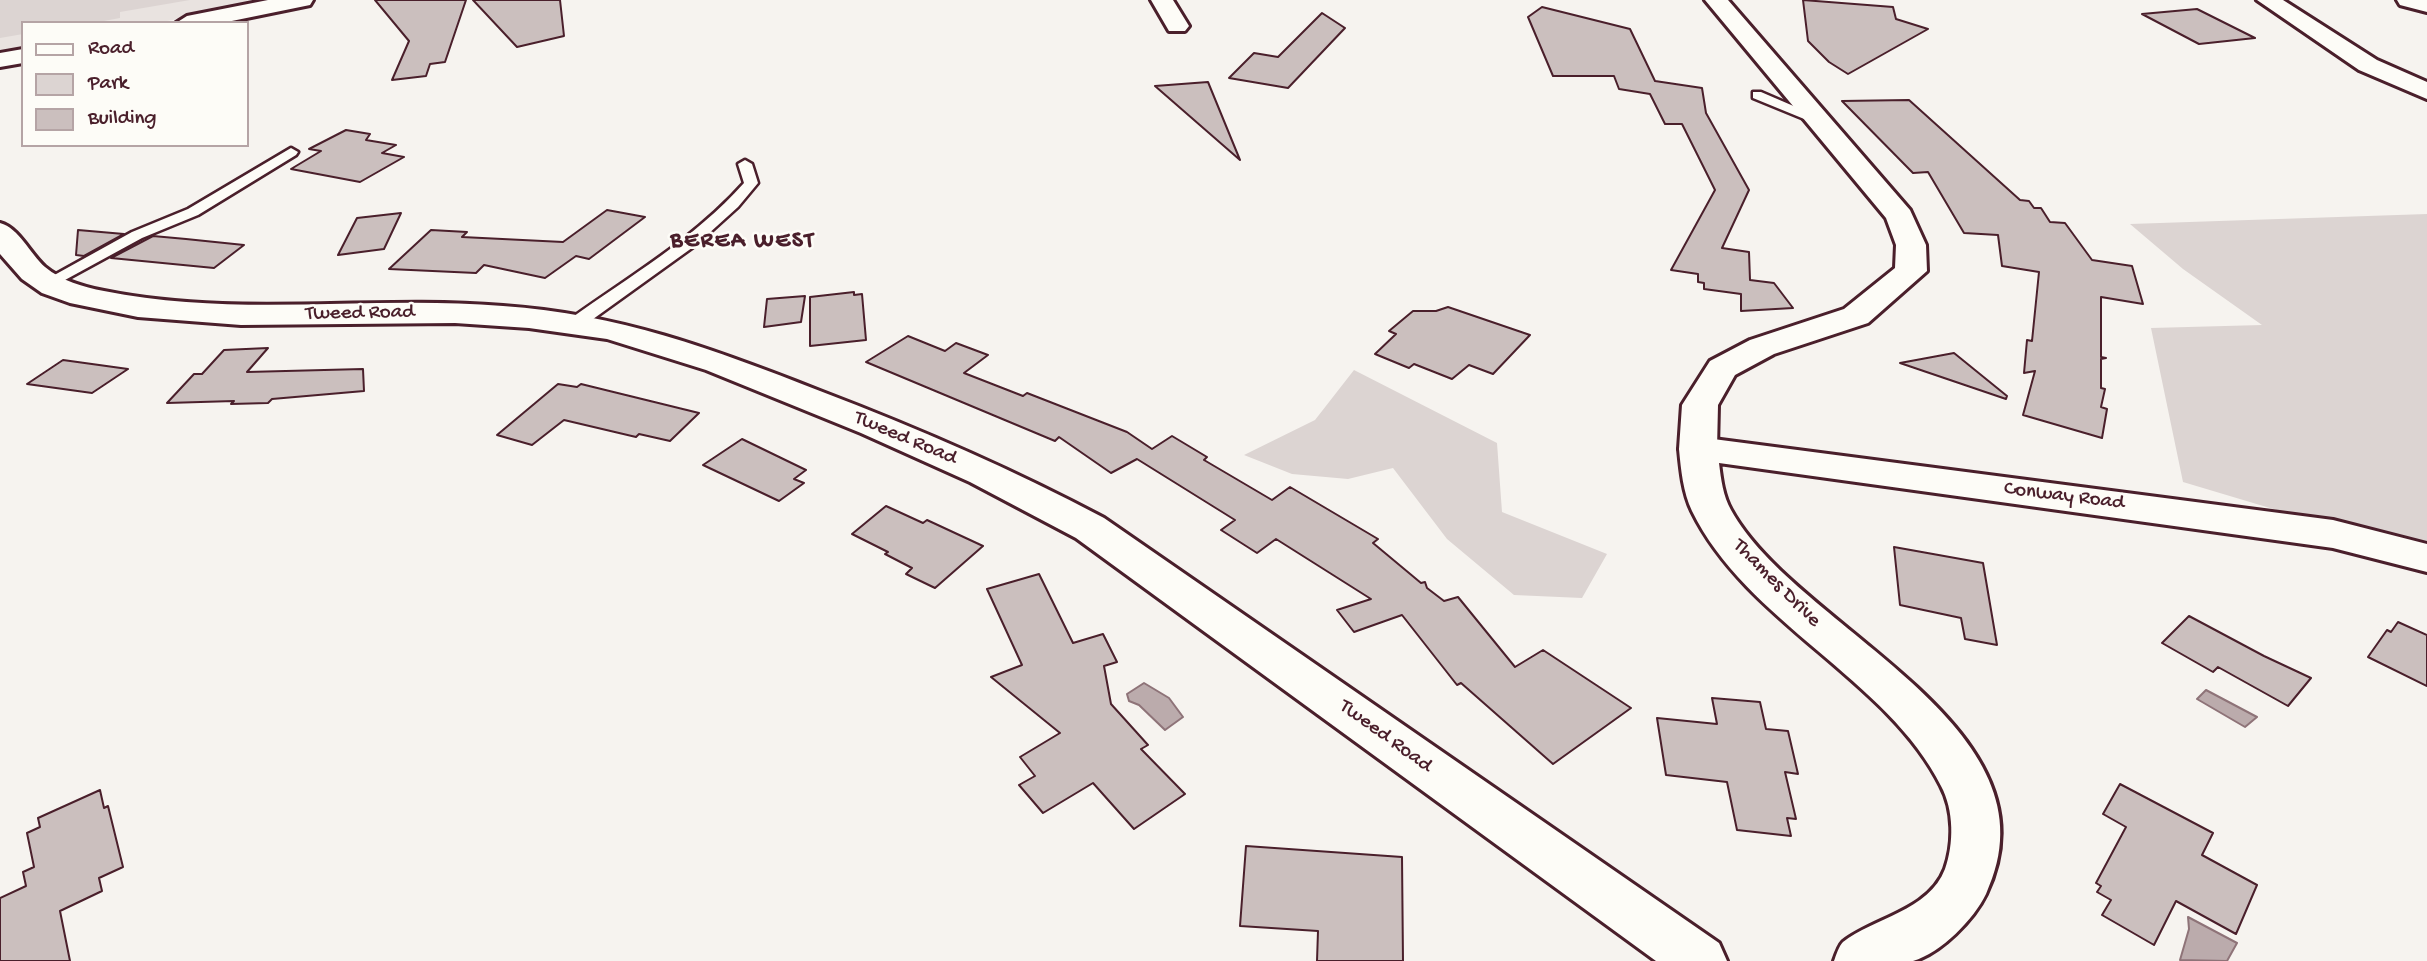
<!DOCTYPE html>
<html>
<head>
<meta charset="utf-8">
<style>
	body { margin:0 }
	#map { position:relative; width:2427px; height:961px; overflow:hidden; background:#f6f3ef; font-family:"Gochi Hand",sans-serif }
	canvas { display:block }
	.legend { position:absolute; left:21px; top:21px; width:228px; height:126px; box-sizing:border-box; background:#fdfcf7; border:2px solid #b5a4a5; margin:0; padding:9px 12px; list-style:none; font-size:21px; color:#4a1f2b }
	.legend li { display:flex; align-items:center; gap:14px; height:35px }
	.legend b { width:35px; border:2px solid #b5a4a5 }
</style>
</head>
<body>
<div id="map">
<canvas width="2427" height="961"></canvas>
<ul class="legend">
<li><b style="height:9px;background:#fdfcf7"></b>Road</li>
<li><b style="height:19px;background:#dcd4d2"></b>Park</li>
<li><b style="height:19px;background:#cbbfbe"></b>Building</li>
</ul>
</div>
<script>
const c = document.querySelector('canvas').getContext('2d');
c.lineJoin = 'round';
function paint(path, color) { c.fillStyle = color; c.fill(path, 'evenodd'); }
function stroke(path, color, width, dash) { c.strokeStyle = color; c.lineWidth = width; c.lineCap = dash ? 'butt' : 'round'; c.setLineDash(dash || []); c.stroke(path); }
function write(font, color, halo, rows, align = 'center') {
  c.font = font + ' "Gochi Hand",sans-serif'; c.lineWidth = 5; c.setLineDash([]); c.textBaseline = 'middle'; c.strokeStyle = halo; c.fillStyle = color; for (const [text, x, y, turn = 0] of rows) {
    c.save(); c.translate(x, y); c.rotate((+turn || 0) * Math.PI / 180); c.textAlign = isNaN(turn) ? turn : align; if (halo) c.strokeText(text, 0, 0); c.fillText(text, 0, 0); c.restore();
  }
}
const built = new Path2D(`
	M0 0H275L157 23H23V49L0 53Z`);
const green = new Path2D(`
	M0 0H190L120 12V18L93 23H23V34L0 38Z
	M2427 214V555L2183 482 2151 328 2262 325 2183 269 2130 224Z
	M1354 370 1497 443 1502 512 1607 554 1582 598 1514 595 1447 539 1393 468 1348 479 1292 474 1244 455 1315 420Z`);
const water = new Path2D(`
	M1144 683 1169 698 1183 717 1165 730 1139 705 1129 701 1127 694Z
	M2206 690 2257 717 2245 727 2197 699Z
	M2188 917 2237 943 2227 961 2180 960 2189 929Z`);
const building = new Path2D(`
	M375 0H466L445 62 430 64 426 76 392 80 409 41Z
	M473 0H560L564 36 517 47Z
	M1803 0 1893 7 1896 19 1928 29 1848 74 1829 62 1808 41Z
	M1542 7 1630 29 1655 81 1702 88 1706 113 1749 190 1722 248 1749 252 1750 280 1774 283 1793 308 1741 311V294L1704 289V283L1698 282V274L1671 270 1715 190 1682 124H1665L1650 94 1619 89 1614 76H1553L1528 17Z
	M2197 9 2255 38 2199 44 2142 14Z
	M1322 13 1345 28 1288 88 1229 78 1254 53 1278 57Z
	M1208 82 1240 160 1155 86Z
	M1909 100 2020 200 2029 201 2034 208H2041L2050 222 2065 223 2092 260 2132 266 2143 304 2101 297V357L2106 358 2101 359V388L2105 389 2101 407 2107 409 2102 438 2023 415 2035 371 2024 373 2027 340 2032 341 2039 272 2002 266 1998 235 1964 233 1928 172 1913 173 1842 101Z
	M346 130 370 134 366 140 396 145 382 153 404 157 360 182 291 169 321 151 309 149Z
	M607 210 645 217 589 259 576 256 545 278 484 265 476 273 389 269 431 230 467 232 462 237 563 242Z
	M401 213 384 249 338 255 357 218Z
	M78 230 124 234 84 256 76 255Z
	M153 236 186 239 244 245 214 268 111 258Z
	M854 292V295L862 294 866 340 810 346V297Z
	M805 296 801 322 764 327 767 299Z
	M1448 307 1530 335 1493 374 1469 365 1452 379 1414 364 1409 368 1375 354 1396 334 1389 331 1413 311H1436Z
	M908 336 945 351 956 343 988 355 964 373 1023 396 1027 393 1127 432 1152 449 1172 436 1207 457 1204 460 1272 500 1290 487 1378 539 1373 543 1421 583 1425 582 1427 588 1444 601 1458 597 1515 667 1543 650 1631 708 1553 764 1461 683 1457 685 1402 615 1354 632 1337 610 1371 599 1276 539 1257 553 1221 530 1235 520 1137 459 1111 473 1059 437 1055 441 866 362Z
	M268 348 247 372 363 369 364 391 272 399 268 403 231 404 234 401 167 403 194 374H202L224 350Z
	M1954 353 2007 396 2006 399 1900 363Z
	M63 360 128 369 92 393 27 384Z
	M558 384 577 387 581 384 699 413 670 441 639 434 636 437 564 420 532 445 497 435Z
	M742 439 806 470 794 479 804 483 779 501 703 465Z
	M886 506 923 523 927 520 983 546 935 588 906 574 912 568 885 554 888 552 852 534Z
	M1894 547 1983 563 1997 645 1965 639 1961 618 1900 605Z
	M1039 574 1073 643 1103 634 1117 662 1104 666 1111 704 1148 745 1141 749 1185 794 1134 829 1093 783 1043 813 1019 785 1035 776 1020 757 1060 733 991 677 1022 665 987 589Z
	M2189 616 2264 656 2311 678 2288 706 2218 667 2213 672 2162 643Z
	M2398 622 2427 635V686L2368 657 2387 630 2391 632Z
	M1712 698 1760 702 1766 729 1788 731 1798 774 1785 772 1796 819 1787 818 1791 836 1737 830 1727 782 1666 775 1657 718 1717 724Z
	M2120 784 2213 833 2202 855 2257 885 2236 934 2176 901 2154 945 2102 915 2111 900 2097 892 2101 886 2096 883 2126 827 2103 814Z
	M100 790 104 808 108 806 123 867 99 878 102 891 60 911 70 961H0V898L26 886 23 872 34 867 27 833 40 827 38 818Z
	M1246 846 1402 857 1403 961H1317L1318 931 1240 926Z`);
const service = new Path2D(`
	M1753 92H1761L1826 120 1814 123 1753 98Z
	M291 148 298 152 296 155 198 215 142 238 54 286 48 288 40 283 132 232 188 209Z
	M745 160 752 164 758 183 738 207 696 245 582 327H570L568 323 570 319C630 276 694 239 744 183L738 164Z`);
const minor = new Path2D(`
	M268 0H313L310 5 222 23H176L187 16Z
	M1151 0H1173L1189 26 1185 31H1169Z
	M1705 0H1728L1910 210 1926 245 1927 271 1868 323 1774 354 1735 375 1718 405 1717 449 1711 457 1698 461 1685 457 1679 449 1682 405 1710 361 1750 340 1844 309 1895 268 1896 245 1886 218Z
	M2257 0H2283L2377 60 2427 82V99L2359 70Z
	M2397 0H2427V12L2400 5Z
	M23 49V63L0 67V53Z`);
const tertiary = new Path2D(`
	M0 223C19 228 30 254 45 267 62 281 83 287 104 291 236 318 370 295 503 306 619 314 713 349 820 391 917 428 1012 469 1104 518L1719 943 1727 961H1656L1076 538 970 482 861 433 706 370 607 339 529 328 455 323 241 325 138 317 70 303 42 293 22 279 0 254Z
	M1698 437 2333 520 2427 544V572L2333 548 1719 463C1721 479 1723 496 1731 510 1796 629 2066 726 1986 894 1974 919 1941 953 1913 961 1896 961 1853 961 1834 961 1836 955 1839 946 1843 942 1873 918 1929 911 1945 869 1954 844 1954 810 1941 786 1888 679 1746 622 1692 511 1683 492 1681 470 1679 449L1685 441Z`);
const streetNames = [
	["Tweed Road",360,314,-1],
	["Tweed Road",905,439,23],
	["Conway Road",2064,497,7],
	["Thames Drive",1776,584,45],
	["Tweed Road",1385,737,36]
];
const farDistrictnames = [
	["BEREA WEST",743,242]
];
paint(built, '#e9e3e0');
paint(green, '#dcd4d2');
paint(water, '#bbabac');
stroke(water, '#8e7378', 2);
paint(building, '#cbbfbe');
stroke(building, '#4a1f2b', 2);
stroke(service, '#4a1f2b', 5);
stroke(minor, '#4a1f2b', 6);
stroke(tertiary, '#4a1f2b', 6);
paint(service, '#fdfcf7');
paint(minor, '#fdfcf7');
paint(tertiary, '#fdfcf7');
write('21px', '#4a1f2b', '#fdfcf7', streetNames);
c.letterSpacing = '2px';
write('bold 23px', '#4a1f2b', '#fdfcf7', farDistrictnames);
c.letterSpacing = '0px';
</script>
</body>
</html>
